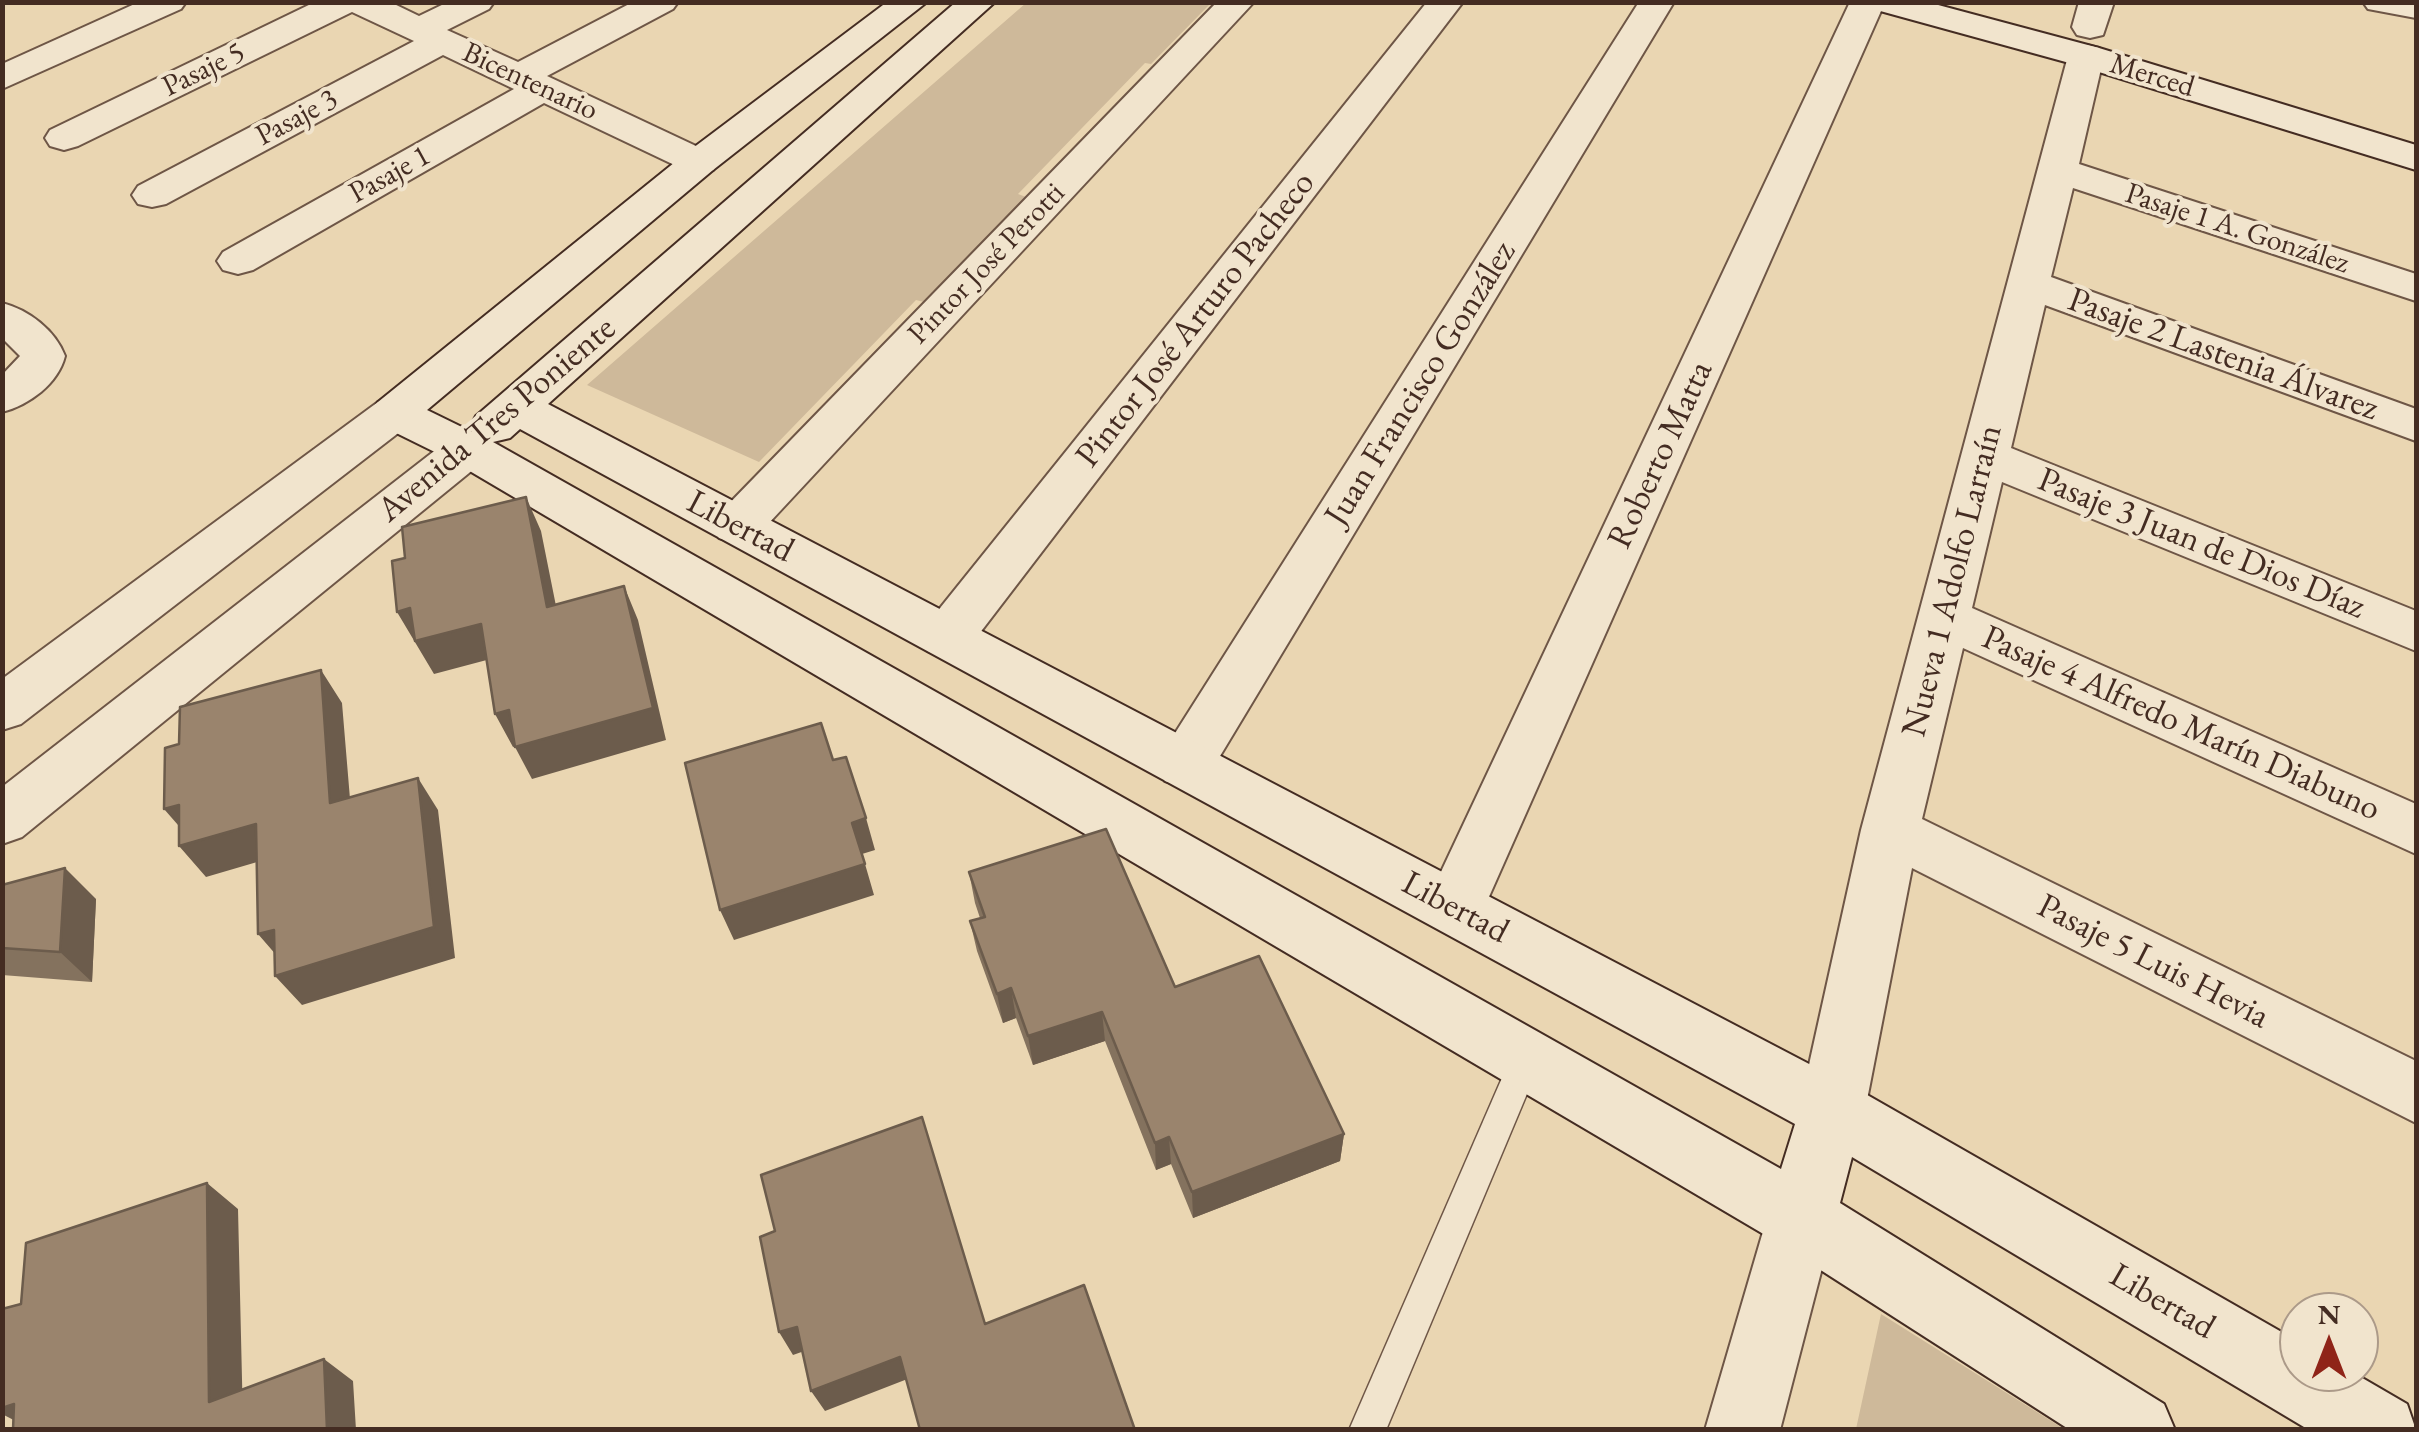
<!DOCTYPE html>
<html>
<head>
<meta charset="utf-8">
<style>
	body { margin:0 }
	#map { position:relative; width:2419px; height:1432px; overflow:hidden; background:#ead6b2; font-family:"EB Garamond",serif }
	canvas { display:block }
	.frame { position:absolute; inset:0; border:5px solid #442c22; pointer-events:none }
	.north { position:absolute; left:2279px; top:1292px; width:100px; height:100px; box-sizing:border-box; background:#f1e4cd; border:2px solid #ac9a89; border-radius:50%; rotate:0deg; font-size:28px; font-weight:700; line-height:40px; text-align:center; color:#442c22 }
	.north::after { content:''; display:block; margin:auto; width:35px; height:45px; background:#8f2418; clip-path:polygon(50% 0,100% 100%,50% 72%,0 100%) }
</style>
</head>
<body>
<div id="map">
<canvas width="2419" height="1432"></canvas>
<div class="frame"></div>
<div class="north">N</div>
</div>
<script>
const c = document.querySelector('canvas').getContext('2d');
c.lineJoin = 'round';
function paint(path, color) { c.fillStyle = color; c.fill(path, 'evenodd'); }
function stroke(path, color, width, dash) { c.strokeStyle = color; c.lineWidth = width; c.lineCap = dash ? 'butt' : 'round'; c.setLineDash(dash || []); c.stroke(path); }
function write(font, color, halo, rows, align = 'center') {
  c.font = font + ' "EB Garamond",serif'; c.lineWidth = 8; c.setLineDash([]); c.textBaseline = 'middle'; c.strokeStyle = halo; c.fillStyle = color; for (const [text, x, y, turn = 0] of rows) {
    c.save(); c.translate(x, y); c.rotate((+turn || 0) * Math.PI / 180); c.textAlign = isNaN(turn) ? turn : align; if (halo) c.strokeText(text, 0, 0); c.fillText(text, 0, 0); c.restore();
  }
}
const green = new Path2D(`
	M1026 3H1211L1151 64 1145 63 1018 194 1026 197 924 302 916 300 759 462 587 385Z
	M1881 1314 2064 1429H1856Z`);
const lane = new Path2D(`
	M1526 1043 1537 1048 1542 1058 1386 1430H1349L1515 1048Z`);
const street = new Path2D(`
	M139 2H186L181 9 2 89V64Z
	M315 2H390L419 16 448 2H494L489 9 447 30 518 62 633 2H678L673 9 547 76 713 154 719 162 713 170 699 174 685 170 544 103 253 270 238 274 223 270 217 261 223 252 514 89 443 55 166 204 152 207 138 204 132 195 138 186 414 41 352 12 78 146 64 150 50 146 45 138 50 130Z
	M1217 2H1254L755 538 737 543 719 538 712 526 719 514Z
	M1427 2H1463L966 651 947 657 928 651 921 637 928 623Z
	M1639 2H1674L1205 781 1185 787 1165 781 1157 765 1165 749Z
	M1850 2H1885L1484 908 1475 926 1454 934 1433 926 1424 908Z
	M2079 2H2114L2103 35 2090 38 2077 35 2072 27Z
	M2363 2H2416V18L2368 9Z
	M2086 45 2099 48 2104 56 2079 164 2416 274V301L2073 188 2051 277 2416 409V441L2045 305 2011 448 2416 611V651L2002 482 1972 608 2416 804V854L1963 648 1922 819 2416 1061V1123L1912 868 1865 1110 1855 1132 1832 1141 1809 1132 1799 1110 1861 830 2068 56 2073 48Z
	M2 303C29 310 55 330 65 356 58 384 29 405 2 412V375L20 356 2 338Z
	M394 398 410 402 417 413 410 424 21 724 2 730V679L378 402Z
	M468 433 485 438 492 449 485 460 22 837 2 844V787L451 438Z
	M1801 1184 1825 1194 1835 1218 1780 1430H1705L1767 1218 1777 1194Z`);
const secondary = new Path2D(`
	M887 2H927L713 170 427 410 472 432 470 427 476 416 956 2H995L548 404 1855 1088 2299 1342V1372H2352L2407 1404 2416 1430H2309L1852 1157 1840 1203 2164 1404 2175 1430H2070L1777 1242 451 460 378 424 371 413 378 402 685 154ZM520 429 1795 1124 1781 1169 493 442 510 438Z
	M1868 2H1927L2099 48 2416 145V170L2073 64 1873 9Z`);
const wall = new Path2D(`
	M969 872 1175 987 1344 1134 1340 1161 1193 1218 1171 1164 1156 1170 1105 1041 1033 1065 1016 1018 1003 1023 977 951 970 921 980 918 975 903Z
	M2 885 96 899 92 982 2 975Z`);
const shadedWall = new Path2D(`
	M526 497 541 531 563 641 547 607Z
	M624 586 638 620 666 740 532 779 515 747Z
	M410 608 481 624 498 657 434 674 397 612Z
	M321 670 342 703 353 835 330 803Z
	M509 710 527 743 513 747 495 714Z
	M418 778 438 810 455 958 302 1005 275 976Z
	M179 805 192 841 164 809Z
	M866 818 875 850 862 854 852 823Z
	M256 824 281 855 206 877 179 846Z
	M865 864 874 895 734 940 720 910Z
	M65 868 96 899 92 982 60 952Z
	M274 930 284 964 258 934Z
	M1011 988 1016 1018 1003 1023 997 994Z
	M1102 1012 1105 1041 1033 1065 1028 1036Z
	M1344 1134 1340 1161 1193 1218 1192 1192Z
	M1169 1137 1171 1164 1156 1170 1155 1143Z
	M207 1183 238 1209 243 1422 209 1402Z
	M797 1327 810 1349 793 1355 779 1332Z
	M900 1357 910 1378 825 1411 811 1391Z
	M324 1359 353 1381 356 1430H327Z
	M14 1404 33 1430 2 1414V1408Z`);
const building = new Path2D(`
	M526 497 547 607 624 586 653 708 515 747 509 710 495 714 481 624 415 641 410 608 397 612 392 561 405 558 402 527Z
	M321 670 330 803 418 778 434 927 275 976 274 930 258 934 256 824 179 846V805L164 809 165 748 179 744 180 707Z
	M821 723 833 760 846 757 866 818 852 823 865 864 720 910 685 763Z
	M1106 829 1175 987 1259 956 1344 1134 1192 1192 1169 1137 1155 1143 1102 1012 1028 1036 1011 988 997 994 970 921 985 917 969 872Z
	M65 868 60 952 2 948V885Z
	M922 1117 985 1324 1084 1285 1135 1430H920L900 1357 811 1391 797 1327 779 1332 760 1237 775 1231 761 1175Z
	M207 1183 209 1402 324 1359 327 1430H13L14 1404 2 1408V1309L21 1304 26 1243Z`);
const farStreetnames = [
	["Pasaje 5",204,70,-26],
	["Merced",2152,76,17],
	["Bicentenario",530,82,25],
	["Pasaje 3",297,118,-28],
	["Pasaje 1",390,175,-29],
	["Pasaje 1 A. González",2237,229,18],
	["Pintor José Perotti",987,264,-46]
];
const streetNames = [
	["Pintor José Arturo Pacheco",1196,320,-52],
	["Pasaje 2 Lastenia Álvarez",2223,355,20],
	["Juan Francisco González",1421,384,-58],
	["Avenida Tres Poniente",497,420,-40],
	["Roberto Matta",1661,455,-65],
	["Libertad",740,527,28],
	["Pasaje 3 Juan de Dios Díaz",2201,544,22],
	["Nueva 1 Adolfo Larraín",1953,581,-76],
	["Pasaje 4 Alfredo Marín Diabuno",2181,724,24],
	["Libertad",1455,908,28],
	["Pasaje 5 Luis Hevia",2153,962,27],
	["Libertad",2162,1302,30]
];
paint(green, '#ceb99a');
stroke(lane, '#6e5646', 3);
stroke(street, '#6e5646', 4);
stroke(secondary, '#442c22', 4);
paint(lane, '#f1e4cd');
paint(street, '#f1e4cd');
paint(secondary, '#f1e4cd');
paint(wall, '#84725e');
paint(shadedWall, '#6c5c4c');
paint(building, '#9a846d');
stroke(building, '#6c5c4c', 2.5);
write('30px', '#442c22', '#f1e4cd', farStreetnames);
write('35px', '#442c22', '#f1e4cd', streetNames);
</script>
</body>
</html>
